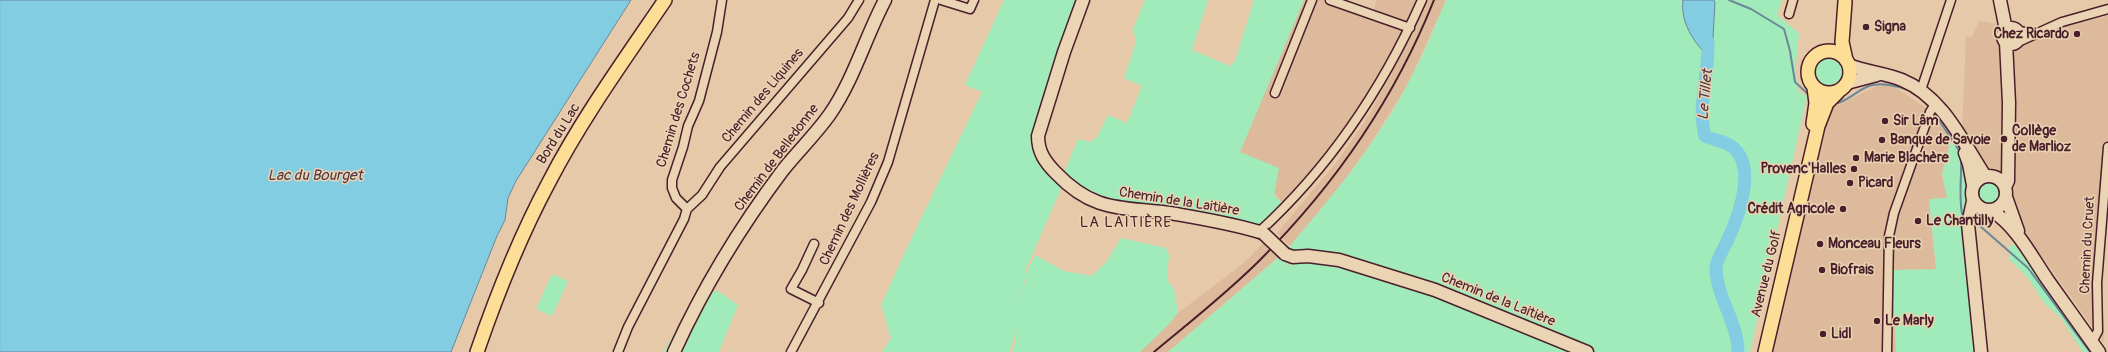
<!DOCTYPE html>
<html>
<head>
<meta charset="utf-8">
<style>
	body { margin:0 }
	canvas { display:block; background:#e6c9a8 }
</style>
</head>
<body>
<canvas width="2108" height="352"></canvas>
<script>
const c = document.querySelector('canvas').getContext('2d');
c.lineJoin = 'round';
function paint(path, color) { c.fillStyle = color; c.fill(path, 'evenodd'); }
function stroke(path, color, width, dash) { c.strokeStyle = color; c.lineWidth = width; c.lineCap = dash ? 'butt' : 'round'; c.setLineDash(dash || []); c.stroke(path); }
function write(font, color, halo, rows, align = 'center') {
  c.font = font + ' Pangolin,sans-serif'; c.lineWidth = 3; c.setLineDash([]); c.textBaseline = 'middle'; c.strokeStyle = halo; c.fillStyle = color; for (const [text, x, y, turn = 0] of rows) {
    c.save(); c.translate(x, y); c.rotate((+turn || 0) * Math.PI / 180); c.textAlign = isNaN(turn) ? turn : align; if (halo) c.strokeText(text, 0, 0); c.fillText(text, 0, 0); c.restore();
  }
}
const built = new Path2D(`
	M1304 0H1330L1372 14 1377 0H1421L1359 115 1286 207 1240 152Z
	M1428 0H1446L1408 84 1370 144 1346 179 1290 246 1277 233 1339 159 1369 115 1415 30Z
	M2108 16V212L2102 274 2104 343 2020 226 2011 203 1987 169 1951 138 1942 174 1947 198 1929 200 1936 269 1892 270 1896 352H1763L1827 111 1886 81 1962 132 1966 36 1972 37 1979 21 2047 32Z
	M1266 241 1280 256 1168 352H1140L1169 324 1178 313 1240 266Z`);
const green = new Path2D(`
	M1004 0H1082L1035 141 1063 175 1078 139 1091 142 1097 137 1108 115 1127 123 1142 86 1124 78 1136 42 1133 29 1145 0H1208L1192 50 1230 66 1235 61 1254 0H1304L1240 152 1279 168 1274 195 1286 207 1259 232 1123 209 1064 182 1026 269 1021 307 1026 274 1035 255 1064 271 1092 276 1107 261 1121 238 1166 248 1169 255 1167 280 1174 289 1178 313 1169 324 1140 352H1012L1015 344 1017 330 1009 352H882L891 338 881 305 912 237 982 92 965 85Z
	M1446 0H1782L1777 15 1799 33 1795 72 1799 92 1807 96 1750 352H1168L1280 256 1291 267 1290 246C1333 195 1377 143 1408 83 1423 56 1434 28 1446 0Z
	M1816 72a13 13 0 1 1 26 0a13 13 0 1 1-26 0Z
	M1952 137 1968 159 1963 230 1975 352H1896L1892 270 1936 269 1929 199 1947 198 1942 174Z
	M1978 194a11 11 0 1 1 22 0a11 11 0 1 1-22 0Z
	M2014 244 2094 352H2083L2060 317 2045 304 2027 277 2009 259V246Z
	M552 274 568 281 552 316 536 309Z
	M718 291 738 305 719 352H664L695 295Z`);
const water = new Path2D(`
	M0 0H631L516 181 508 198 505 220 497 236 451 352H0Z
	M1683 0H1714L1715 3 1712 55 1709 58C1694 42 1680 23 1683 0Z`);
const stream = new Path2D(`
	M1729 0 1751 9 1784 29 1790 51 1795 82 1809 95
	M1922 99 1930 108
	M1838 103C1850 99 1858 90 1869 86 1880 82 1898 86 1909 90
	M1933 111 1960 152
	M1961 158C1962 173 1958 206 1963 216
	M1980 226 2028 268 2090 352`);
const river = new Path2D(`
	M1708 42C1709 73 1697 107 1705 136 1713 140 1724 141 1731 146 1757 164 1740 213 1729 237 1726 245 1717 258 1716 267 1716 297 1738 322 1738 352`);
const street = new Path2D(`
	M941 0 970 9 974 0
	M1330 0 1410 28
	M1789 14 1793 0
	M2017 31 2035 33
	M2018 42 2062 22 2108 9
	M1921 90 1951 0
	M1275 93 1312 0
	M687 209 702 195 720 167 848 18 859 0
	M687 209 676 198 672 188V180L683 147 688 126 699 101 717 32 722 0
	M1259 232C1330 167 1383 88 1422 0
	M814 244 802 270 791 289 819 303
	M2092 342 2098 331 2097 283 2108 147
	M618 352 628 327 684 219 687 209
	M791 352 871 202 888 162 935 0
	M1887 352 1889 236 1894 213 1930 112 1936 103`);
const secondary = new Path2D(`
	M1083 0 1064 52 1038 136C1038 152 1045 162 1056 173 1096 215 1125 206 1176 214 1205 219 1235 224 1263 233
	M2000 0 2006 30
	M2003 36a8 8 0 1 1 16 0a8 8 0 1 1-16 0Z
	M1849 65C1866 72 1885 73 1902 80 1943 97 1962 141 1985 176
	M1847 83 1877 75
	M1965 153 1969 164 1973 185
	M1972 193a17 17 0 1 1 34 0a17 17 0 1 1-34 0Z
	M2005 187 2008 181 2009 103 2006 42
	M2006 197 2018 231
	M1973 201 1968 224 1981 352
	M1991 210C2017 227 2030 254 2047 279 2064 303 2082 328 2099 352
	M1285 254 1293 257 1308 256 1339 260 1435 290 1587 352
	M674 352C703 288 741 226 783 170 798 151 816 134 830 114 854 79 865 38 885 0`);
const primary = new Path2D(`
	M1845 2 1842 42 1846 60
	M1808 72a21 21 0 1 1 42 0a21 21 0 1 1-42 0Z
	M1813 124 1816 103 1814 88
	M477 352C497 294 520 236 549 182 582 118 625 59 665 0
	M1765 352 1818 126 1827 103 1838 92`);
const rail = new Path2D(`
	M1154 352C1190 322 1227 293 1260 260 1334 186 1395 98 1434 0`);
const secondaryBridge = new Path2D(`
	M1263 233 1285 254`);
const markers = [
	[1866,27,4,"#4a1f2b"],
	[2077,34,4,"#4a1f2b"],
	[1885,121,4,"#4a1f2b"],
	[2004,139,4,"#4a1f2b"],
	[1882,140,4,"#4a1f2b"],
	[1856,158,4,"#4a1f2b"],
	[1854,169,4,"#4a1f2b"],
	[1850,183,4,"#4a1f2b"],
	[1843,209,4,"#4a1f2b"],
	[1918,221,4,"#4a1f2b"],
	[1820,244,4,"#4a1f2b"],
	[1822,270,4,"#4a1f2b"],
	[1877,321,4,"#4a1f2b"],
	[1823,334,4,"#4a1f2b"]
];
const poiNames = [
	["Signa",1874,27],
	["Chez Ricardo",2069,34,"right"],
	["Sir Lâm",1893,121],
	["Collège",2012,131],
	["de Marlioz",2012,147],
	["Banque de Savoie",1890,140],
	["Marie Blachère",1864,158],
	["Provenc'Halles",1846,169,"right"],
	["Picard",1858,183],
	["Crédit Agricole",1835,209,"right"],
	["Le Chantilly",1926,221],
	["Monceau Fleurs",1828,244],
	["Biofrais",1830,270],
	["Le Marly",1885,321],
	["Lidl",1831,334]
];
const streetNames = [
	["Chemin des Liquines",763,96,-50],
	["Chemin des Cochets",679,110,-73],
	["Bord du Lac",559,134,-58],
	["Chemin de Belledonne",777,158,-53],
	["Chemin de la Laitière",1179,202,9],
	["Chemin des Mollières",850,209,-65],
	["Chemin du Cruet",2088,245,-87],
	["Avenue du Golf",1767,274,-76],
	["Chemin de la Laitière",1498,300,22]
];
const waterNames = [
	["Le Tillet",1706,95,-85],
	["Lac du Bourget",315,176]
];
const neighbourhoodNames = [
	["LA LAITIÈRE",1126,223]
];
paint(built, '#dcba9b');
paint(green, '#a1eab9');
paint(water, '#83cde3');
stroke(water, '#6c8799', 1);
stroke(stream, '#6c8799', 2);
stroke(river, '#83cde3', 13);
stroke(street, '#4a1f2b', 11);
stroke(secondary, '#4a1f2b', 15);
stroke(primary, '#4a1f2b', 16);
stroke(street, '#ead4b3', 8);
stroke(secondary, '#ead4b3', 12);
stroke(primary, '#fcde96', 13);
stroke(rail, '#4a1f2b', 2);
stroke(secondaryBridge, '#4a1f2b', 15, []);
stroke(secondaryBridge, '#ead4b3', 12);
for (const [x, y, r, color] of markers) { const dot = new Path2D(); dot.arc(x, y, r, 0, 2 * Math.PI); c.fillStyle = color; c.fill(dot); stroke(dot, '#ead4b3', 1.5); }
write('bold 14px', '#4a1f2b', '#ead4b3', poiNames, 'left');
write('14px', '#4a1f2b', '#ead4b3', streetNames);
write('italic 15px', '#533947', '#ead4b3', waterNames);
c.letterSpacing = '1px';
write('15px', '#4a1f2b', '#ead4b3', neighbourhoodNames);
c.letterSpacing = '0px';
</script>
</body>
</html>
